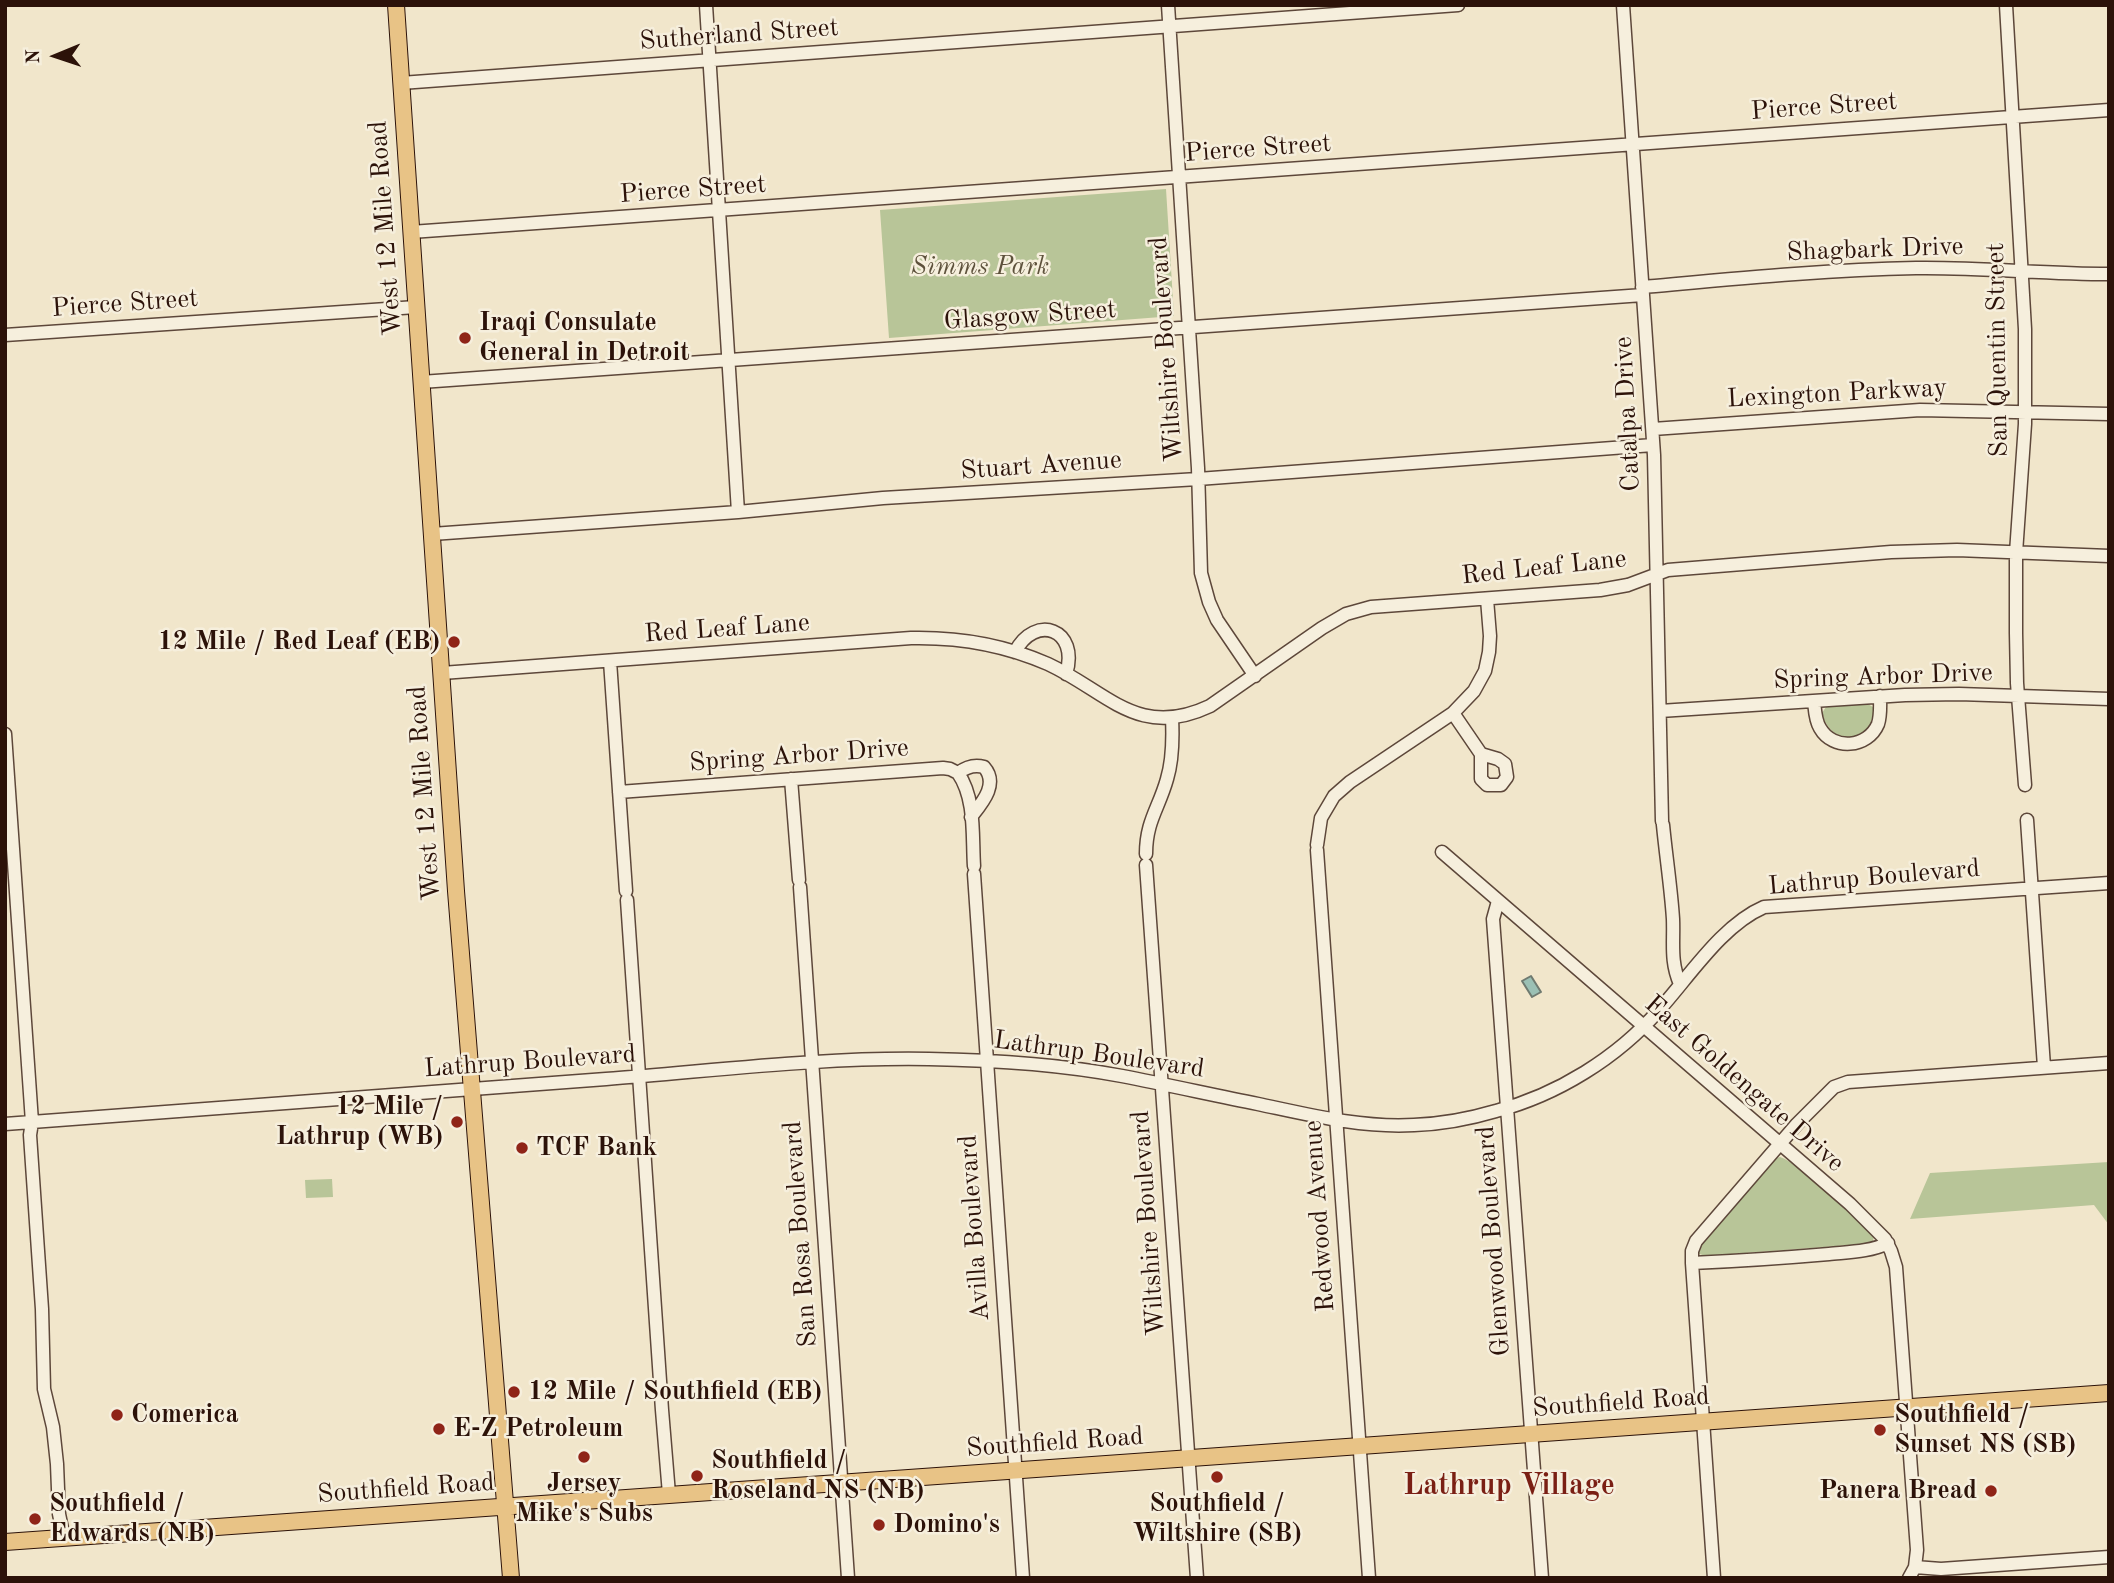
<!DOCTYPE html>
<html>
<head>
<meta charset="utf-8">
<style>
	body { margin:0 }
	#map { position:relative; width:2114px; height:1583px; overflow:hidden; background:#f1e6cb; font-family:"Old Standard TT",serif }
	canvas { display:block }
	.frame { position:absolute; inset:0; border:7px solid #2c1209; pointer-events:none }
	.north { position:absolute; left:21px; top:21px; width:70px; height:70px; -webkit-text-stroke:5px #f6efdd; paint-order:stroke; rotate:268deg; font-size:19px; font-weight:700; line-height:28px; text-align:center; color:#2c1209 }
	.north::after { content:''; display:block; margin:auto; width:24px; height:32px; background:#2c1209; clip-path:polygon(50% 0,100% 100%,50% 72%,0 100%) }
</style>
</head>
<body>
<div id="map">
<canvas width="2114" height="1583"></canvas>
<div class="frame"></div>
<div class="north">N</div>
</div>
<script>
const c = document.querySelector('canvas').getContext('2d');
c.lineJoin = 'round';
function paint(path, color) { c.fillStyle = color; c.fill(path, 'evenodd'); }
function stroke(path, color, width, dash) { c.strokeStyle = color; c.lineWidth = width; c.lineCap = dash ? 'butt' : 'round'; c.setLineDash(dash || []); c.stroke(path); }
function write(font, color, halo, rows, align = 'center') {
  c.font = font + ' "Old Standard TT",serif'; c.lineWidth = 5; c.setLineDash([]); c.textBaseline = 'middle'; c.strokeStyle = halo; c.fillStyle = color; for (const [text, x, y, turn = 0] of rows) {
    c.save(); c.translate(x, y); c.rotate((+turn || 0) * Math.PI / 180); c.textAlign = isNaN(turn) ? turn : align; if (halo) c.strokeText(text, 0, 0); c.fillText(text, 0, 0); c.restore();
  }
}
const green = new Path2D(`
	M1166 189 1174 316 889 338 880 210Z
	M1866 703 1873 707C1876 742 1832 751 1822 713L1826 707Z
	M1780 1157C1792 1161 1802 1172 1812 1180 1833 1197 1856 1215 1874 1236L1873 1241 1864 1244 1705 1256 1697 1253 1698 1247 1773 1159Z
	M2109 1162V1225L2094 1205 1910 1219 1930 1173Z
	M332 1179 333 1197 306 1198 305 1180Z`);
const water = new Path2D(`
	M1531 976 1541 992 1532 997 1522 981Z`);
const minor = new Path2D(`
	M706 5 738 512
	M1168 5 1198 468 1201 573 1209 602 1217 620 1255 676
	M1623 5 1654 455 1662 821
	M2006 5 2025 329V424L2016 553V633L2017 683 2025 785
	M401 83 1458 5
	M411 232 2109 110
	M1642 287C1733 279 1825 270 1916 268 1980 267 2044 274 2109 274
	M5 335 416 307
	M421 382 1643 295
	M1653 429 1920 410 2109 414
	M432 534 738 512 883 498 1198 479 1653 445
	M1015 652C1035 613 1080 629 1066 674
	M610 661 626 891
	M442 673 911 638C958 637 1005 645 1048 664 1108 692 1138 740 1210 706L1322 628 1346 614 1371 607 1600 590 1628 585 1668 570 1891 552 1957 550 2109 556
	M1814 701C1815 710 1815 720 1820 728 1833 751 1868 748 1878 724 1881 715 1880 705 1880 696
	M1660 711 1905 695 1959 694 2109 699
	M1453 713 1481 754V779L1487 785H1501L1507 777 1505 764 1498 759 1481 754
	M5 734 32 1122 30 1135 42 1309 44 1389 53 1427 57 1464 59 1514 64 1538
	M958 773C976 799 972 836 974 866
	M958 773C966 767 974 764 984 767 999 784 982 803 971 817
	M791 779 799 880
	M619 792 943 768 950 769 958 773
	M2027 820 2044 1067
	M1663 825C1666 856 1671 888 1673 919 1674 943 1670 961 1680 984
	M1317 845 1321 818 1334 796 1350 782 1453 713 1474 691 1485 671 1489 652 1490 636 1487 599
	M1317 850 1369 1578
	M1442 852 1850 1204 1885 1239 1891 1251 1896 1267 1917 1550 1915 1567 1909 1578
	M1146 854C1146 821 1159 808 1167 779 1173 759 1173 738 1172 718
	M1146 865 1197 1578
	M974 874 1023 1578
	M800 887 848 1578
	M627 900 662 1410 669 1494
	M1498 901 1493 919 1542 1578
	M5 1124C205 1110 405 1094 606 1079 713 1071 821 1057 929 1059 994 1060 1058 1064 1122 1076 1168 1085 1213 1095 1258 1104 1310 1115 1361 1128 1414 1125 1442 1124 1469 1119 1496 1111 1557 1095 1617 1058 1659 1010 1689 977 1722 925 1764 907L2109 883
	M1692 1263C1738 1261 1783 1258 1829 1254 1848 1252 1870 1252 1888 1243
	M1915 1567 1941 1569 2109 1557
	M1714 1578 1692 1263V1251L1696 1241 1797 1124 1834 1087 1848 1082 2109 1063`);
const major = new Path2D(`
	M396 5 456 891 511 1578
	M5 1542 2109 1393`);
const markers = [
	[465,338,7,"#8f2418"],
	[454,642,7,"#8f2418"],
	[457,1122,7,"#8f2418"],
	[522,1148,7,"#8f2418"],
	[514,1392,7,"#8f2418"],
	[117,1415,7,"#8f2418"],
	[439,1429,7,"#8f2418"],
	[1880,1430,7,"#8f2418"],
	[584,1457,7,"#8f2418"],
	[697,1476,7,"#8f2418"],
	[1217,1477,7,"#8f2418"],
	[1991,1491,7,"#8f2418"],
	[35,1519,7,"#8f2418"],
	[879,1525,7,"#8f2418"]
];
const streetNames = [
	["Sutherland Street",739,35,-4],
	["Pierce Street",1824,107,-4],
	["Pierce Street",1258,149,-4],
	["Pierce Street",693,190,-4],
	["West 12 Mile Road",386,228,-94],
	["Shagbark Drive",1875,250,-2],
	["Pierce Street",125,304,-4],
	["Glasgow Street",1030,316,-4],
	["Wiltshire Boulevard",1167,349,-94],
	["San Quentin Street",1998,350,-91],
	["Lexington Parkway",1837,394,-3],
	["Catalpa Drive",1628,414,-93],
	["Stuart Avenue",1041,466,-4],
	["Red Leaf Lane",1544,568,-6],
	["Red Leaf Lane",727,629,-4],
	["Spring Arbor Drive",1883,677,-2],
	["Spring Arbor Drive",799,756,-4],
	["West 12 Mile Road",425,793,-94],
	["Lathrup Boulevard",1874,878,-5],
	["Lathrup Boulevard",1099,1055,8],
	["Lathrup Boulevard",530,1062,-4],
	["East Goldengate Drive",1744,1084,41],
	["Redwood Avenue",1320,1216,-94],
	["Wiltshire Boulevard",1149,1223,-94],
	["Avilla Boulevard",975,1228,-94],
	["San Rosa Boulevard",801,1234,-94],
	["Glenwood Boulevard",1494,1241,-94],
	["Southfield Road",1621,1403,-4],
	["Southfield Road",1055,1443,-4],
	["Southfield Road",406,1489,-4]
];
const parkNames = [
	["Simms Park",980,267]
];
const poiNames = [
	["Iraqi Consulate",479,323],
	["General in Detroit",479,353],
	["12 Mile / Red Leaf (EB)",440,642,"right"],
	["12 Mile /",443,1107,"right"],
	["Lathrup (WB)",443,1137,"right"],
	["TCF Bank",536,1148],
	["12 Mile / Southfield (EB)",528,1392],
	["Comerica",131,1415],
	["Southfield /",1894,1415],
	["Sunset NS (SB)",1894,1445],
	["E-Z Petroleum",453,1429],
	["Southfield /",711,1461],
	["Roseland NS (NB)",711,1491],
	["Jersey",584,1484,"center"],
	["Mike's Subs",584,1514,"center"],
	["Panera Bread",1977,1491,"right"],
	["Southfield /",49,1504],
	["Edwards (NB)",49,1534],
	["Southfield /",1217,1504,"center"],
	["Wiltshire (SB)",1217,1534,"center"],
	["Domino's",893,1525]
];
const quarterNames = [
	["Lathrup Village",1509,1486]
];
paint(green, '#b8c598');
paint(water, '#9bc0b4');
stroke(water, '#6f7a70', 2);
stroke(minor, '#5d473a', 15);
stroke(major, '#2c1209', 18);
stroke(minor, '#f6efdd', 12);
stroke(major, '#e8c386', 16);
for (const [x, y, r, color] of markers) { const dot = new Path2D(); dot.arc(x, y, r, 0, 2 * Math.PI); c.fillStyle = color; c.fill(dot); stroke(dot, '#f6efdd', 2.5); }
write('26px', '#2c1209', '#f6efdd', streetNames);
write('italic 26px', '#5d513b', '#f6efdd', parkNames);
write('bold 26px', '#2c1209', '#f6efdd', poiNames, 'left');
write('bold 30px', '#7a1f14', '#f6efdd', quarterNames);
</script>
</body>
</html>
